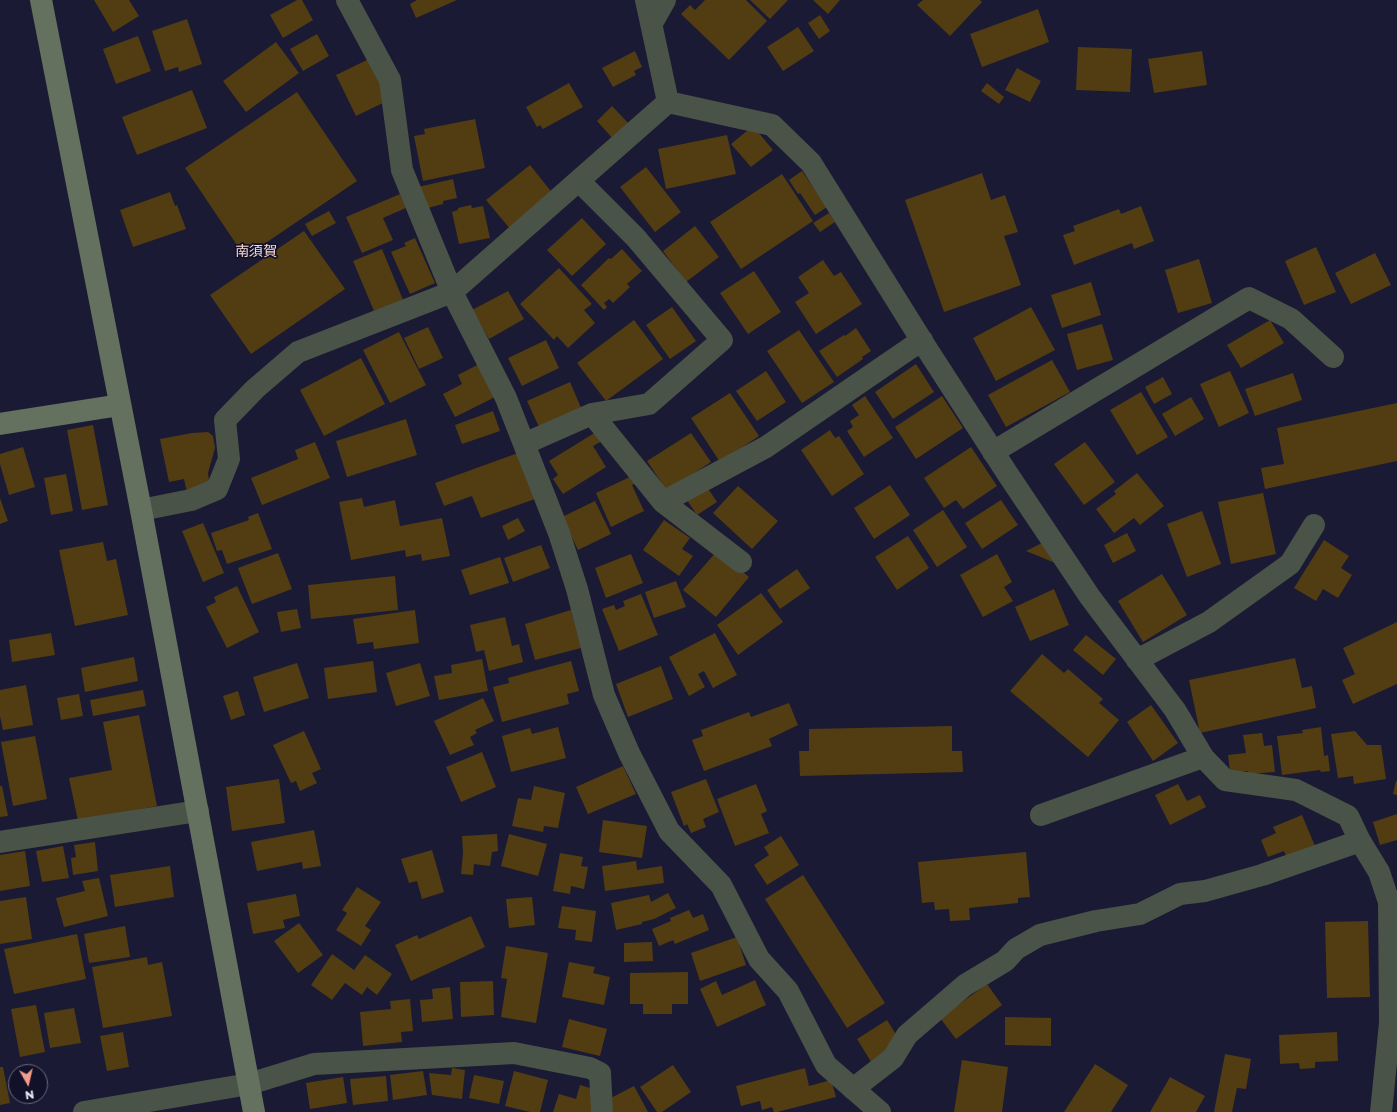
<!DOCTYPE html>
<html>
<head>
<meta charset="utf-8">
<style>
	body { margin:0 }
	#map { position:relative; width:1397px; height:1112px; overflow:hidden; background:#1a1a34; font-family:Montserrat,sans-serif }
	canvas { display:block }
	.north { position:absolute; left:8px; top:1064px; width:40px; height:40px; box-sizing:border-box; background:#11112a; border:1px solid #69697e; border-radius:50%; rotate:172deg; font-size:11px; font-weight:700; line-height:16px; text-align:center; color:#ecedfc }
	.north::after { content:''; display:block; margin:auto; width:14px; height:18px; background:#f49e89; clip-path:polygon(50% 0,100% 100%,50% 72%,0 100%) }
</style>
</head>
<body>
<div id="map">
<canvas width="1397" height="1112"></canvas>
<div class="north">N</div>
</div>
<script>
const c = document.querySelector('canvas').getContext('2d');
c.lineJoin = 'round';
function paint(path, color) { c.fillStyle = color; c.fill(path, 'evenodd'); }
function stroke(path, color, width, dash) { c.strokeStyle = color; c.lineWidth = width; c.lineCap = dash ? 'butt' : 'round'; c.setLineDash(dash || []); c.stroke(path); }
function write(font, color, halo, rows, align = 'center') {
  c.font = font + ' Montserrat,"Noto Sans JP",sans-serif'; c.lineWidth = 3.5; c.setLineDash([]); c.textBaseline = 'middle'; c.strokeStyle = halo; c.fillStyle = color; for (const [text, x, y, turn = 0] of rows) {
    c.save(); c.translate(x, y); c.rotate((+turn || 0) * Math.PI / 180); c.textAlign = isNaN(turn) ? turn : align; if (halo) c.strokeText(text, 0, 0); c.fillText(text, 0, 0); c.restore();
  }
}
const building = new Path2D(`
	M94 0H129L139 16 113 32Z
	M297 0H302L313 20 283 38 270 15Z
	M417 0H457L416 18 410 4Z
	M705 0H746L767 21 729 60 681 14 690 5 695 10Z
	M750 0H788L770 19Z
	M813 0H840L828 14Z
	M923 0H980L982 2 950 36 917 5Z
	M1038 9 1049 42 982 67 970 34Z
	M820 15 830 31 819 39 808 23Z
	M187 19 202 64 179 72 178 67 165 71 152 31Z
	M798 27 814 51 783 71 767 47Z
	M317 34 329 56 303 71 290 49Z
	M138 36 151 71 116 84 103 49Z
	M276 42 299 73 246 112 223 81Z
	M1078 47 1132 49 1130 92 1076 90Z
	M635 51 642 67 634 71 636 75 613 87 602 68Z
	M1202 51 1207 85 1154 93 1148 59Z
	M369 59 389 100 356 116 336 75Z
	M1017 68 1041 81 1030 102 1005 90Z
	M569 83 583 107 543 129 540 125 537 127 526 107Z
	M987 83 1004 97 999 104 981 91Z
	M192 90 207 128 137 155 122 117Z
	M297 92 357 181 245 257 185 168Z
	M612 106 630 125 614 140 597 121Z
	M475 119 485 168 423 181 414 136 425 134 424 129Z
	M753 126 773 150 751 167 731 144Z
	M727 135 736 174 666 189 658 149Z
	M530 165 554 195 511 230 486 200Z
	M646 167 681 212 655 232 620 187Z
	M802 171 827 207 815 215 800 193 798 194 789 180Z
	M982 173 991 200 1005 195 1018 232 1004 236 1021 285 944 312 905 200Z
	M782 174 813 221 741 269 710 222Z
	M453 179 457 198 443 201V204L424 209 418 187Z
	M170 192 175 206 177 205 186 229 133 247 120 210Z
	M400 194 406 208 383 218 393 240 362 253 346 217Z
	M471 205 472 208 483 206 490 238 459 244 452 212 458 210V208Z
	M1141 206 1154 241 1134 249 1132 243 1074 265 1063 235 1075 231 1073 226 1119 209 1121 214Z
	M329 211 336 223 312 236 305 224Z
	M829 213 835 222 820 232 813 223Z
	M582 218 606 244 572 276 547 250Z
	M695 226 719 257 686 282 663 251Z
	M304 231 345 289 251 354 210 295Z
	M415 238 435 283 410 294 391 252 406 246 404 243Z
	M1316 247 1336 292 1304 305 1285 261Z
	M382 249 403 300 374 311 353 261Z
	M622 249 642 271 627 284 630 287 613 303 609 299 604 303 607 307 604 310 581 285 609 258 611 259Z
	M1375 253 1391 285 1351 304 1335 273Z
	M1199 259 1212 303 1178 313 1165 270Z
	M823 260 834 276 841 272 862 304 816 334 795 302 809 293 798 277Z
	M559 268 592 304 584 310 595 323 568 348 557 336 554 340 520 304Z
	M754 271 781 312 748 334 720 293Z
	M1091 282 1101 315 1062 328 1051 295Z
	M508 291 524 319 489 339 472 310Z
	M672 307 696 341 670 359 646 325Z
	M1031 307 1055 350 996 381 973 338Z
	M634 320 663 359 606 401 577 363Z
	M1270 320 1284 343 1241 368 1227 345Z
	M1102 324 1113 360 1077 370 1067 334Z
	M428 327 443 358 419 369 404 338Z
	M856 328 871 351 862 357 863 359 837 377 819 351 844 335 845 336Z
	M799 330 834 382 802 403 767 351Z
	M399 332 426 385 390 403 363 350Z
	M546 340 559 368 522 386 508 358Z
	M361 358 385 404 324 436 300 390Z
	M1052 360 1070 392 1006 427 988 395Z
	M483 362 499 395 455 417 443 394 462 384 458 375Z
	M916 364 934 392 893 419 875 392Z
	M766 371 786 402 757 421 736 391Z
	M1230 371 1249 413 1219 427 1200 384Z
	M1293 373 1302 400 1255 416 1245 389Z
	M1163 377 1172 394 1154 404 1145 387Z
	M570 382 582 410 540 429 527 401Z
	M1141 392 1168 437 1137 455 1110 410Z
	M730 393 759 436 720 462 691 418Z
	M865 396 893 438 864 457 847 431 853 427 850 421 859 415 852 405Z
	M942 396 963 428 916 459 895 427Z
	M1191 397 1204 419 1175 436 1162 414Z
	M1397 403V461L1265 489 1261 468 1284 464 1277 428Z
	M493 411 500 431 462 444 455 425Z
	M406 419 417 455 347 477 336 441Z
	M93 425 108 505 82 510 67 430Z
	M830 430 835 438 839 436 864 474 832 496 801 450Z
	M208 432 213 436 215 448 208 473 210 488 187 492 184 479 169 482 160 439 192 433Z
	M596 432 602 441 593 446 606 467 563 494 553 479 558 475 549 461Z
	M691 433 711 462 667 491 647 461Z
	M315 442 330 478 262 505 251 478 298 459 295 450Z
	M1085 442 1115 482 1084 505 1054 464Z
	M23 447 35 487 9 495 0 464V454Z
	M971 447 997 486 963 509 956 500 944 508 924 478Z
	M518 453 535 499 481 518 472 496 444 506 435 483Z
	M1137 473 1164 506 1140 525 1134 518 1114 533 1096 509 1116 494 1114 491Z
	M66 474 73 511 51 515 44 478Z
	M636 474 639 482 632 485 644 511 611 527 596 493Z
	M890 485 910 515 874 539 854 508Z
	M738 486 778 521 752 549 713 513Z
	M707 487 717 502 697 515 687 500Z
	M1263 493 1276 554 1231 564 1218 502Z
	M0 498 8 521 0 524Z
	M362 498 364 507 395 500 400 526 442 518 450 556 422 561 421 554 406 557 405 550 351 560 339 502Z
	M1001 500 1018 525 982 549 965 523Z
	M595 501 611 534 578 550 562 517Z
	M943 510 967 547 937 567 913 530Z
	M1202 511 1221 564 1187 577 1167 524Z
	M258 513 272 549 227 564 222 550 217 551 211 533 249 520 248 517Z
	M518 518 525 531 508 540 502 526Z
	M664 520 690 538 682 549 693 556 679 576 643 550Z
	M203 523 224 573 203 582 182 531Z
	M1127 533 1136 551 1113 563 1104 545Z
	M908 536 929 568 897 590 875 557Z
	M1324 540 1349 556 1341 568 1352 575 1338 598 1323 589 1316 601 1294 588Z
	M1046 541 1060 565 1026 551Z
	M103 542 107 561 116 559 128 615 75 626 59 550Z
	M541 545 550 568 513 582 504 558Z
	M717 551 749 577 716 617 683 590Z
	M278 553 292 589 252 604 238 568Z
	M631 554 643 583 606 598 595 568Z
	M997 554 1012 582 1004 587 1013 601 983 617 960 575Z
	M500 557 509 583 470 595 461 570Z
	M797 569 810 588 780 609 767 590Z
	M1162 574 1187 615 1143 642 1118 601Z
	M395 576 398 610 311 619 308 585Z
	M676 581 686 607 654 618 645 592Z
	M237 586 259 632 227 648 206 607 216 602 214 597Z
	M1054 589 1069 625 1030 641 1015 607Z
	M761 593 783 622 738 655 717 625Z
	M641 594 658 635 619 651 602 609 614 605 616 610 625 606 623 601Z
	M297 609 301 628 281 632 277 612Z
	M415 610 419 643 374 649 373 642 357 644 353 619Z
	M571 610 581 648 535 660 525 624Z
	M505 617 512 646 519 644 523 662 489 671 484 650 476 652 470 625Z
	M1397 622V684L1353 704 1342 680 1355 674 1343 648Z
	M51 633 55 655 12 662 9 640Z
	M715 633 737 675 713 688 704 671 698 674 705 687 689 696 669 657Z
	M1086 635 1116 659 1103 675 1073 650Z
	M1042 654 1064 673 1068 669 1103 699 1099 703 1119 720 1088 757 1010 691Z
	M134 657 138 681 85 692 81 668Z
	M1295 658 1302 688 1312 686 1316 708 1200 733 1189 680Z
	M482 659 488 691 439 700 434 676 452 673 451 665Z
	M373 661 377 692 328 699 324 668Z
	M571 661 579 691 567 694 569 704 502 722 493 687 509 683 508 678Z
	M297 663 309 698 264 712 253 677Z
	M420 663 430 696 396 706 386 673Z
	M661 666 673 699 628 717 616 684Z
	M26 685 33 725 3 730 0 716V690Z
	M143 690 146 706 93 716 90 700Z
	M238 691 245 715 231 720 223 696Z
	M79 694 83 716 61 720 57 698Z
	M483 698 494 721 475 730 477 733 470 737 474 745 450 755 434 721Z
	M789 703 798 725 769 739 772 746 704 771 692 740 703 736 701 730 749 712 751 717Z
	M1151 705 1178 743 1153 761 1127 722Z
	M139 715 157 806 78 821 69 778 112 770 103 722Z
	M952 726V751H962L963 772 800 776 799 751H809V729Z
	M558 727 566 758 511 772 502 736 530 728 532 734Z
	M1321 727 1324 756 1328 755 1330 771 1321 772 1320 770 1282 775 1277 736 1303 733 1302 730Z
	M304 731 321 769 312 773 317 783 300 791 296 781 291 783 273 745Z
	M1355 731 1367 745H1381L1386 779 1354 784 1353 776 1338 778 1331 734Z
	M1262 733 1264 746 1272 745 1275 772 1248 774V771L1230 772 1228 755 1246 753 1243 735Z
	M35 736 47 799 13 806 1 742Z
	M482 752 496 787 461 802 446 767Z
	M623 766 636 794 588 814 576 787Z
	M279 779 285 823 232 831 226 787Z
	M706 779 719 812 703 819 706 827 691 833 687 824 684 826 671 792Z
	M1396 781H1397V795L1393 794Z
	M756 784 767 811 761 814 769 833 735 846 717 799Z
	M1178 784 1187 801 1200 795 1206 807 1170 825 1155 795Z
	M0 786H2L8 816 0 817Z
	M534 786 565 793 558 828 544 826 543 832 512 826 518 798 531 800Z
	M1397 814V840L1380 845 1373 822Z
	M1302 815 1315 846 1287 858 1284 851 1268 857 1261 840 1276 833 1273 827Z
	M603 820 647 826 642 858 599 852Z
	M314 830 321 866 303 869 302 862 257 871 251 842Z
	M497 834 498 851 492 852 490 866 474 864 473 875 461 874 463 853 462 836Z
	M509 834 547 844 538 876 501 866Z
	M781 836 799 865 767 885 754 865 769 855 764 847Z
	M95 842 98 871 73 875 71 858 76 857 74 845Z
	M63 846 69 878 42 882 36 851Z
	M432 850 444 892 422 899 417 881 409 883 401 859Z
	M25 851 30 886 0 891V855Z
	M1026 852 1030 897 1018 898V903L969 908 970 920 950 921 949 909 935 910 934 902 922 903 918 862Z
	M560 853 583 857 581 866 588 867 584 889 571 886 570 894 553 891Z
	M636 861 637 870 662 866 664 883 605 891 602 866Z
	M170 866 174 897 115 907 110 875Z
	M803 875 885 1003 847 1028 765 899Z
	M99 878 108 916 64 927 56 898 85 891 82 881Z
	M357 887 381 902 365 926 371 930 361 946 336 930 347 913 342 910Z
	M668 893 676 908 654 919 642 922V924L616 930 611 903 649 895 651 902Z
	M296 894 300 916 283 920 285 928 253 934 247 903Z
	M26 897 32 939 0 944V901Z
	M532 897 535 925 509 928 506 899Z
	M562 906 596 911 592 942 575 940 576 930 558 928Z
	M689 910 693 918 703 914 709 930 675 944 673 940 659 946 652 929 671 921 670 918Z
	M471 916 485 947 411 981 395 945 417 935 419 939Z
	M1368 921 1370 997 1327 998 1325 922Z
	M299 923 323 955 298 973 274 941Z
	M125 926 130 957 89 963 84 934Z
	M77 934 86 979 14 994 4 949Z
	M737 937 746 965 700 981 691 953Z
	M652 942 653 961 624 962V943Z
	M506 946 548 953 536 1023 501 1017 507 979 501 978Z
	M332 954 354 970 365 955 392 974 377 995 367 987 362 995 345 983 332 1000 311 985Z
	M147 957 148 965 162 962 172 1016 103 1028 92 967Z
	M569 962 595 967 593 973 610 977 604 1005 562 997Z
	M688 972V1004H672V1014H643V1004H630V973Z
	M755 980 766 1005 717 1027 700 989 716 981 722 995Z
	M493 981 494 1015 461 1017 460 982Z
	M987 984 1002 1005 956 1039 940 1018Z
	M450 987 453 1019 422 1022 420 1000 433 999 432 989Z
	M410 999 413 1031 401 1032 402 1042 363 1046 360 1012 391 1009 390 1001Z
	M36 1005 45 1052 20 1057 11 1009Z
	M74 1008 81 1043 50 1048 44 1013Z
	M1005 1017 1051 1018V1046L1005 1045Z
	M569 1019 607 1029 600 1056 562 1047Z
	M887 1020 900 1041 873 1065 857 1039Z
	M123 1032 129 1067 107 1071 100 1036Z
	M1337 1032 1338 1061 1315 1062V1068L1300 1069 1299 1063 1280 1064 1279 1035Z
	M1225 1054 1251 1059 1246 1089 1237 1088 1232 1112H1214Z
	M962 1060 1008 1067 1002 1112H954Z
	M1095 1064 1128 1085 1111 1112H1064Z
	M673 1065 691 1092 662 1112H657L640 1087Z
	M0 1067H3L10 1103 0 1105Z
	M452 1068 465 1070 462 1099 432 1095 429 1073 451 1075Z
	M805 1068 809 1086 831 1080 836 1097 777 1112H774L772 1107 762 1110 760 1101 741 1106 736 1086Z
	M423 1071 427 1095 393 1100 390 1075Z
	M514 1071 548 1080 540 1112H530L505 1106Z
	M474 1075 504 1081 499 1104 469 1098Z
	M386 1076 388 1101 353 1105 350 1079Z
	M343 1077 347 1103 310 1109 306 1083Z
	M1170 1077 1205 1096 1196 1112H1150Z
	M580 1085 597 1090 591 1112H553L559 1094 576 1099Z
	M634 1086 648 1112H613L607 1100Z`);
const street = new Path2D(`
	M347 0 390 80 402 170 452 292 506 398 559 533 577 589 604 695 629 753 669 831 721 885 759 959 788 991 826 1065 880 1112
	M652 23 665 0
	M668 102 772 125 811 163 927 349 1007 473 1090 597 1175 710 1203 757 1225 780 1296 790 1348 816 1360 841 1379 872 1389 902 1390 1023 1381 1112
	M592 414 663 502 766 447 922 340
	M524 444 592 414 649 404 722 340 636 238 579 181
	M993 452 1249 298 1291 319 1333 357
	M663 502 741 562
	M141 510 191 500 217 489 229 459 225 420 255 389 298 352 452 292 668 102 646 0
	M1137 660 1209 622 1290 564 1314 525
	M1041 815 1203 757
	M0 842 198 811
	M853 1089 893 1058 907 1035 965 985 1005 961 1016 949 1040 935 1096 921 1140 914 1180 894 1205 891 1262 875 1360 841
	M84 1112 249 1084 314 1064 514 1053 590 1068 600 1073 602 1112`);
const secondary = new Path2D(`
	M41 0 141 510 254 1112
	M0 424 120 405`);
const quarterNames = [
	["南須賀",256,252]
];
paint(building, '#523c12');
stroke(street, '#4a5347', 22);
stroke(secondary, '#63715e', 22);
write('14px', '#fcdad1', '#11112a', quarterNames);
</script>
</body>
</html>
